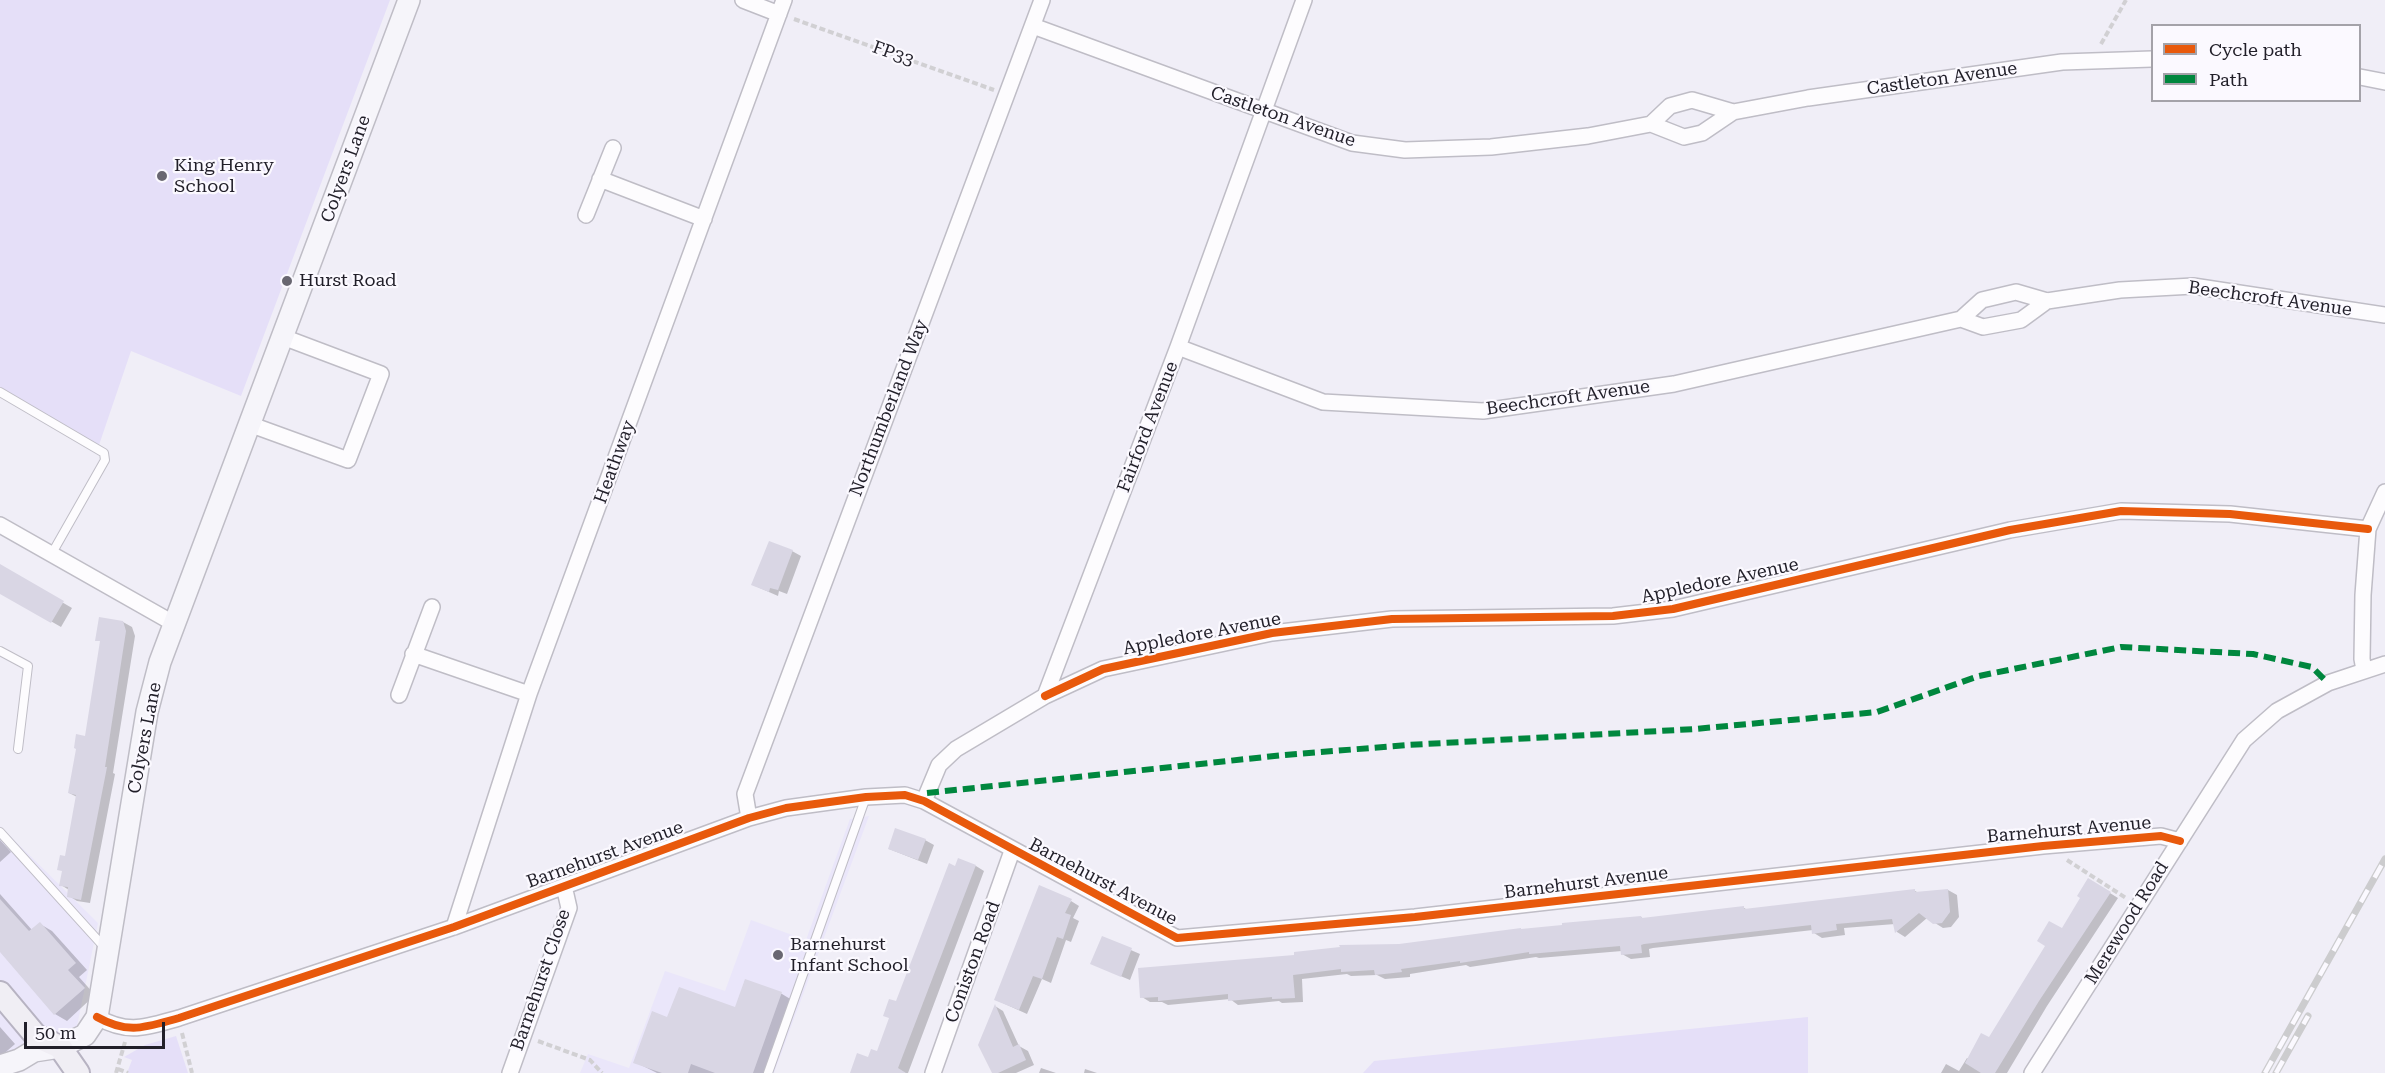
<!DOCTYPE html>
<html>
<head>
<meta charset="utf-8">
<style>
	body { margin:0 }
	#map { position:relative; width:2385px; height:1073px; overflow:hidden; background:#f0eef7; font-family:"Roboto Serif",serif }
	canvas { display:block }
	.legend { position:absolute; left:2151px; top:24px; width:210px; height:78px; box-sizing:border-box; background:#fbf9ff; border:2px solid #a4a2a9; margin:0; padding:8px 10px; list-style:none; font-size:18px; color:#211f29 }
	.legend li { display:flex; align-items:center; gap:12px; height:30px }
	.legend b { width:30px; border:2px solid #a4a2a9 }
	.scale { position:absolute; left:24px; top:1022px; width:141px; height:27px; box-sizing:border-box; border:3px solid #211f29; border-top:0; padding-left:8px; font-size:18px; line-height:21px; white-space:nowrap; color:#211f29; -webkit-text-stroke:4px #fbf9ff; paint-order:stroke }
</style>
</head>
<body>
<div id="map">
<canvas width="2385" height="1073"></canvas>
<ul class="legend">
<li><b style="height:8px;background:#e8590c"></b>Cycle path</li>
<li><b style="height:8px;background:#00873e"></b>Path</li>
</ul>
<div class="scale">50 m</div>
</div>
<script>
const c = document.querySelector('canvas').getContext('2d');
c.lineJoin = 'round';
function paint(path, color) { c.fillStyle = color; c.fill(path, 'evenodd'); }
function stroke(path, color, width, dash) { c.strokeStyle = color; c.lineWidth = width; c.lineCap = dash ? 'butt' : 'round'; c.setLineDash(dash || []); c.stroke(path); }
function write(font, color, halo, rows, align = 'center') {
  c.font = font + ' "Roboto Serif",serif'; c.lineWidth = 4.5; c.setLineDash([]); c.textBaseline = 'middle'; c.strokeStyle = halo; c.fillStyle = color; for (const [text, x, y, turn = 0] of rows) {
    c.save(); c.translate(x, y); c.rotate((+turn || 0) * Math.PI / 180); c.textAlign = isNaN(turn) ? turn : align; if (halo) c.strokeText(text, 0, 0); c.fillText(text, 0, 0); c.restore();
  }
}
const built = new Path2D(`
	M869 816 774 1073H580L588 1054 629 1068 665 971 725 991 751 920 806 940 850 819Z
	M0 826 98 923 77 1026 0 1056Z`);
const green = new Path2D(`
	M0 0H390L241 396 131 351 99 445 0 387Z
	M1808 1017V1073H1363L1374 1061Z
	M176 1036 188 1073H127L132 1060 124 1057 145 1045Z`);
const shadow = new Path2D(`
	M792 551 801 556 787 594 779 591 778 596 753 585Z
	M0 566 72 608 61 627 0 592Z
	M123 622 132 627 135 636 113 773 115 774 90 903 77 901 69 896V890L61 885 77 797 69 793 86 737 102 642 97 640Z
	M0 840 11 852 0 862Z
	M925 840 934 845 927 864 889 849Z
	M976 866 984 871 908 1073H851L878 1053 956 868Z
	M2089 880 2118 898 2047 1006 2007 1073H1941L1946 1064 1959 1071 1967 1058 1969 1059 1990 1039 2063 931 2082 898Z
	M1948 890 1957 895 1959 917 1951 927 1943 928 1927 918 1905 937 1897 932 1895 924 1844 928 1845 935 1822 938 1814 933 1813 930 1653 948 1649 949 1650 957 1631 959 1622 954V951L1539 958 1536 957 1470 967 1466 965 1410 974V977L1385 979 1377 975 1351 976 1347 974 1302 979 1303 1002 1282 1003 1279 1001 1238 1005 1230 999 1168 1005 1162 1002H1150L1142 997 1399 945 1641 917 1644 919 1744 908 1748 910 1915 891 1919 893Z
	M0 894 32 930 40 924 52 931 87 970 79 977 95 995 67 1021 55 1014 0 951Z
	M1071 901 1079 906 1073 918 1079 921 1071 942 1066 940 1051 983 1042 979 1027 1014 996 1000Z
	M1103 938 1140 954 1130 980 1092 964Z
	M745 981 782 994 797 1003 771 1073H657L635 1062 668 1019 736 1009Z
	M995 1006 1003 1011 1019 1046 1028 1051 1034 1065 1016 1073H994Z
	M0 1027 15 1044 0 1057Z
	M1041 1068 1056 1073H1039Z
	M1085 1069 1097 1073H1084Z`);
const building = new Path2D(`
	M769 541 793 550 778 590 770 588 769 592 751 585Z
	M0 564 64 601 51 623 0 594Z
	M99 617 123 621 126 631 105 767H107L81 900 67 897 68 887 59 886 62 871 57 870 60 855 65 856 76 795 68 793 76 749 74 748 76 734 85 736 100 641H95Z
	M895 828 926 839 918 860 888 849Z
	M958 858 976 865 898 1068 906 1073H850L857 1053 868 1057 871 1049 877 1051 889 1018 883 1016 889 999 896 1001 949 863 955 866Z
	M2088 878 2111 892 2039 1001 1995 1073H1981L1965 1063 1981 1033 1989 1037 2045 946 2037 941 2049 921 2062 928 2080 898 2077 896Z
	M1039 885 1072 899 1065 913 1071 915 1063 939 1057 937 1042 979 1033 976 1019 1010 994 1000Z
	M1915 889V892L1948 889 1950 912 1942 923 1933 924 1919 913 1895 933 1892 919 1836 924 1837 930 1812 934 1811 925 1644 944 1641 945 1642 953 1621 955 1620 946 1529 954V952L1460 963V961L1401 969 1402 972 1375 975 1374 970 1341 972V969L1293 975 1295 998 1272 999V997L1228 1001V994L1158 1001V997L1140 998 1138 968 1294 955V952L1340 947 1339 945 1399 944 1521 928V929L1562 925V923L1641 916 1642 918 1744 906V909Z
	M0 899 29 931 40 922 76 963 68 970 85 988 54 1015 0 952Z
	M1102 936 1132 948 1121 977 1090 964Z
	M745 979 782 992 753 1073H715L691 1064 688 1073H662L633 1063 652 1011 667 1017 679 987 735 1007Z
	M995 1004 1013 1047 1019 1044 1026 1060 998 1073H992L978 1045Z`);
const path = new Path2D(`
	M794 19 994 90
	M2101 44 2126 0
	M2067 860 2126 898
	M182 1033 192 1073
	M538 1041 590 1060 602 1073
	M118 1069 128 1073
	M116 1073 125 1042`);
const lane = new Path2D(`
	M0 392 104 453 105 460 51 555
	M0 651 28 666 18 749
	M0 832 105 948
	M768 1073 866 797`);
const street = new Path2D(`
	M743 0 779 14
	M1033 26 1352 143 1405 150 1491 147 1588 136 1651 124 1670 106 1692 100 1733 112
	M2360 77 2385 82
	M1651 124 1684 137 1702 133 1733 112 1808 98 2062 62 2152 59
	M600 179 704 219
	M586 215 613 148
	M1961 319 1983 327 2021 320 2047 301
	M1178 347 1323 402 1483 411 1674 384 1961 319 1982 300 2016 292 2047 301 2120 290 2193 286 2385 315
	M249 424 348 460 381 374 283 337
	M0 525 173 623
	M413 654 529 694
	M2364 670 2362 659 2363 595 2368 529 2385 492
	M399 695 432 607
	M1045 696 1103 669 1272 633 1392 619 1613 616 1673 609 2010 530 2121 511 2230 514 2368 529
	M924 801 939 765 956 749 1045 696 1178 347 1304 0
	M749 818 745 794 1042 0
	M454 927 529 694 784 0
	M97 1017C129 1035 146 1027 179 1018L454 927 749 818 786 808 866 797 905 795 924 801 1177 938 1415 917 2043 846 2161 836 2180 841
	M510 1073 569 908 564 886
	M933 1073 1012 851
	M2032 1073 2244 740 2277 711 2328 683 2385 664`);
const secondary = new Path2D(`
	M0 1066 19 1060 34 1051 60 1047 85 1035 97 1017 147 712 160 662 409 0`);
const primary = new Path2D(`
	M0 993 36 1036 60 1047 78 1073`);
const rail = new Path2D(`
	M2265 1073 2385 859
	M2276 1073 2308 1016`);
const quiet = new Path2D(`
	M927 793 1284 755 1408 745 1695 729 1877 712 1979 676 2121 647 2253 654 2312 667 2328 683`);
const cycleway = new Path2D(`
	M1045 696 1103 669 1272 633 1392 619 1613 616 1673 609 2010 530 2121 511 2230 514 2368 529
	M97 1017C129 1035 146 1027 179 1018L454 927 749 818 786 808 866 797 905 795 924 801 1177 938 1415 917 2043 846 2161 836 2180 841`);
const markers = [
	[162,176,6,"#696771"],
	[287,281,6,"#696771"],
	[778,955,6,"#696771"]
];
const streetNames = [
	["FP33",893,54,20],
	["Castleton Avenue",1942,79,-8],
	["Castleton Avenue",1283,117,19],
	["Colyers Lane",346,169,-70],
	["Beechcroft Avenue",2270,299,8],
	["Beechcroft Avenue",1568,398,-8],
	["Northumberland Way",889,408,-69],
	["Fairford Avenue",1148,427,-69],
	["Heathway",615,462,-70],
	["Appledore Avenue",1720,581,-12],
	["Appledore Avenue",1202,634,-11],
	["Colyers Lane",145,738,-79],
	["Barnehurst Avenue",2069,830,-5],
	["Barnehurst Avenue",605,855,-20],
	["Barnehurst Avenue",1103,882,28],
	["Barnehurst Avenue",1586,883,-7],
	["Merewood Road",2127,923,-58],
	["Coniston Road",973,962,-70],
	["Barnehurst Close",541,980,-71]
];
const poiNames = [
	["King Henry",174,166],
	["School",174,187],
	["Hurst Road",299,281],
	["Barnehurst",790,945],
	["Infant School",790,966]
];
paint(built, '#eae6fa');
paint(green, '#e5dff8');
paint(shadow, '#0003');
paint(building, '#d9d6e4');
stroke(lane, '#bfbdc6', 10);
stroke(street, '#bfbdc6', 18);
stroke(secondary, '#bfbdc6', 24);
stroke(primary, '#b7b3c2', 26);
stroke(path, '#d1d0d3', 4, [6, 3]);
stroke(lane, '#fdfcfe', 8);
stroke(street, '#fdfcfe', 15);
stroke(secondary, '#f6f5fa', 21);
stroke(primary, '#f0eef4', 22);
stroke(rail, '#ccccce', 7);
stroke(rail, '#fbf9ff', 4.5, [14]);
stroke(quiet, '#00873e', 6, [12, 6]);
stroke(cycleway, '#e8590c', 8);
for (const [x, y, r, color] of markers) { const dot = new Path2D(); dot.arc(x, y, r, 0, 2 * Math.PI); c.fillStyle = color; c.fill(dot); stroke(dot, '#fbf9ff', 2); }
write('18px', '#211f29', '#fbf9ff', streetNames);
write('18px', '#211f29', '#fbf9ff', poiNames, 'left');
</script>
</body>
</html>
